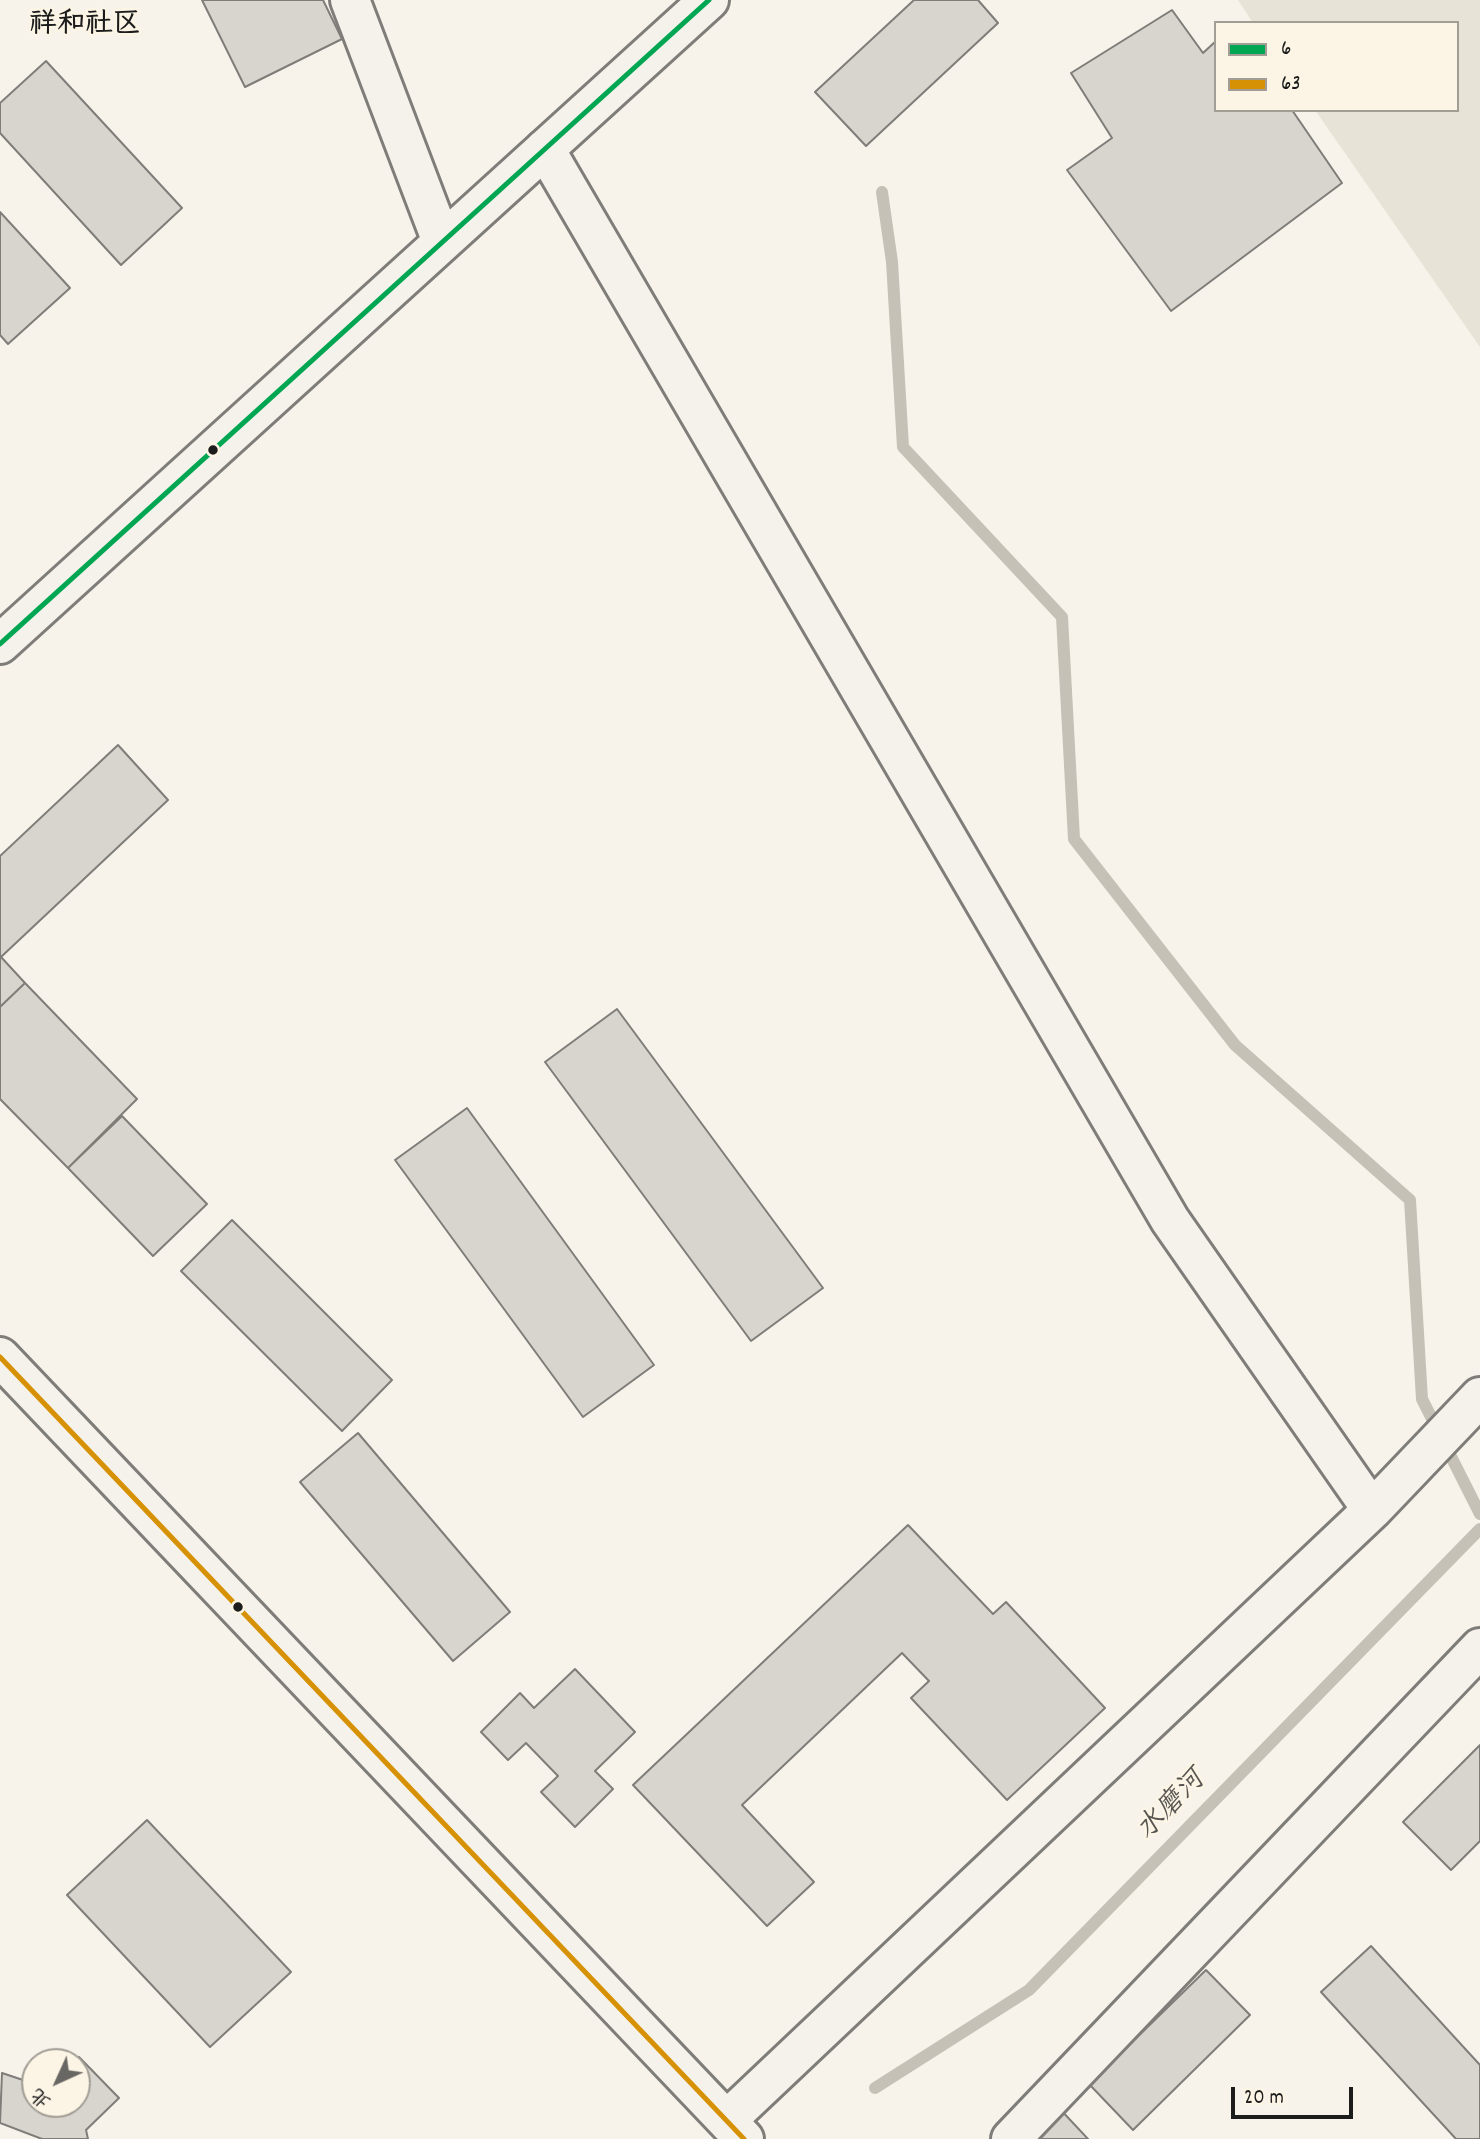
<!DOCTYPE html>
<html>
<head>
<meta charset="utf-8">
<style>
	body { margin:0 }
	#map { position:relative; width:1480px; height:2139px; overflow:hidden; background:#f7f3ea; font-family:Dekko,"LXGW WenKai TC",sans-serif }
	canvas { display:block }
	.legend { position:absolute; left:1214px; top:21px; width:245px; height:91px; box-sizing:border-box; background:#fcf5e5; border:2px solid #a29e95; margin:0; padding:9px 12px; list-style:none; font-size:21px; color:#1c1c1c }
	.legend li { display:flex; align-items:center; gap:14px; height:35px }
	.legend b { width:35px; border:2px solid #a29e95 }
	.north { position:absolute; left:21px; top:2048px; width:70px; height:70px; box-sizing:border-box; background:#fcf5e5; border:2px solid #a29e95; border-radius:50%; rotate:225deg; font-size:19px; font-weight:700; line-height:28px; text-align:center; color:#1c1c1c }
	.north::after { content:''; display:block; margin:auto; width:24px; height:32px; background:#696764; clip-path:polygon(50% 0,100% 100%,50% 72%,0 100%) }
	.scale { position:absolute; left:1231px; top:2087px; width:122px; height:32px; box-sizing:border-box; border:4px solid #1c1c1c; border-top:0; padding-left:9px; font-size:21px; line-height:24px; white-space:nowrap; color:#1c1c1c; -webkit-text-stroke:5px #fcf5e5; paint-order:stroke }
</style>
</head>
<body>
<div id="map">
<canvas width="1480" height="2139"></canvas>
<ul class="legend">
<li><b style="height:9px;background:#00a651"></b>6</li>
<li><b style="height:9px;background:#d69104"></b>63</li>
</ul>
<div class="north">北</div>
<div class="scale">20 m</div>
</div>
<script>
const c = document.querySelector('canvas').getContext('2d');
c.lineJoin = 'round';
function paint(path, color) { c.fillStyle = color; c.fill(path, 'evenodd'); }
function stroke(path, color, width, dash) { c.strokeStyle = color; c.lineWidth = width; c.lineCap = dash ? 'butt' : 'round'; c.setLineDash(dash || []); c.stroke(path); }
function write(font, color, halo, rows, align = 'center') {
  c.font = font + ' Dekko,"LXGW WenKai TC",sans-serif'; c.lineWidth = 5; c.setLineDash([]); c.textBaseline = 'middle'; c.strokeStyle = halo; c.fillStyle = color; for (const [text, x, y, turn = 0] of rows) {
    c.save(); c.translate(x, y); c.rotate((+turn || 0) * Math.PI / 180); c.textAlign = isNaN(turn) ? turn : align; if (halo) c.strokeText(text, 0, 0); c.fillText(text, 0, 0); c.restore();
  }
}
const built = new Path2D(`
	M1238 0H1480V347L1315 110H1457V23H1253Z`);
const stream = new Path2D(`
	M882 192 892 262 903 447 1062 617 1074 839 1235 1045 1410 1200 1422 1399 1480 1514
	M875 2088 1029 1990 1480 1529`);
const building = new Path2D(`
	M202 0H323L342 39 245 87Z
	M914 0H978L998 23 866 146 815 92Z
	M1172 10 1203 53 1216 41V110H1292L1342 183 1171 311 1067 170 1112 138 1071 73Z
	M46 61 182 208 121 265 0 133V103Z
	M0 212 70 288 8 344 0 335Z
	M118 745 168 800 1 957 25 983 0 1007V856Z
	M25 983 137 1099 68 1168 0 1099V1007Z
	M617 1009 823 1288 751 1341 545 1062Z
	M467 1108 654 1365 583 1417 395 1160Z
	M122 1116 207 1204 153 1256 68 1168Z
	M232 1220 392 1380 342 1431 181 1271Z
	M358 1433 510 1612 453 1661 300 1482Z
	M908 1525 993 1614 1006 1602 1105 1708 1007 1800 911 1698 929 1681 902 1653 742 1805 814 1882 767 1926 633 1785Z
	M575 1669 635 1732 595 1771 613 1789 575 1827 541 1792 558 1776 526 1743 508 1760 481 1732 520 1693 534 1708Z
	M1480 1745V1841L1451 1870 1403 1822Z
	M147 1820 291 1972 210 2047 67 1895Z
	M1371 1946 1480 2065V2139H1456L1321 1992Z
	M1206 1970 1250 2015 1133 2130 1089 2084Z
	M79 2057 119 2098 86 2130 88 2139H42L0 2123 2 2073 35 2084V2104H77V2062H74Z
	M1059 2108 1088 2139H1026Z`);
const minor = new Path2D(`
	M545 149 1170 1220 1372 1510
	M727 2120 1372 1510 1480 1397
	M1011 2139 1480 1648`);
const tertiary = new Path2D(`
	M350 0 442 242
	M0 644 709 0`);
const secondary = new Path2D(`
	M0 1357 744 2139`);
const bus1 = new Path2D(`
	M0 644 709 0`);
const bus2 = new Path2D(`
	M0 1357 744 2139`);
const markers = [
	[213,450,6,"#1c1c1c"],
	[238,1607,6,"#1c1c1c"]
];
const neighbourhoodNames = [
	["祥和社区",85,27]
];
const waterNames = [
	["水磨河",1173,1807,-46]
];
paint(built, '#e8e3d7');
stroke(stream, '#c5c1b7', 12);
paint(building, '#d8d5cf');
stroke(building, '#7f7d79', 2);
stroke(minor, '#7f7d79', 44);
stroke(tertiary, '#7f7d79', 44);
stroke(secondary, '#7f7d79', 44);
stroke(minor, '#f5f2ec', 38);
stroke(tertiary, '#f5f2ec', 38);
stroke(secondary, '#f5f2ec', 38);
stroke(bus1, '#00a651', 5);
stroke(bus2, '#d69104', 5);
for (const [x, y, r, color] of markers) { const dot = new Path2D(); dot.arc(x, y, r, 0, 2 * Math.PI); c.fillStyle = color; c.fill(dot); stroke(dot, '#fcf5e5', 2.5); }
write('bold 28px', '#1c1c1c', '#fcf5e5', neighbourhoodNames);
write('italic 28px', '#575551', '#fcf5e5', waterNames);
</script>
</body>
</html>
